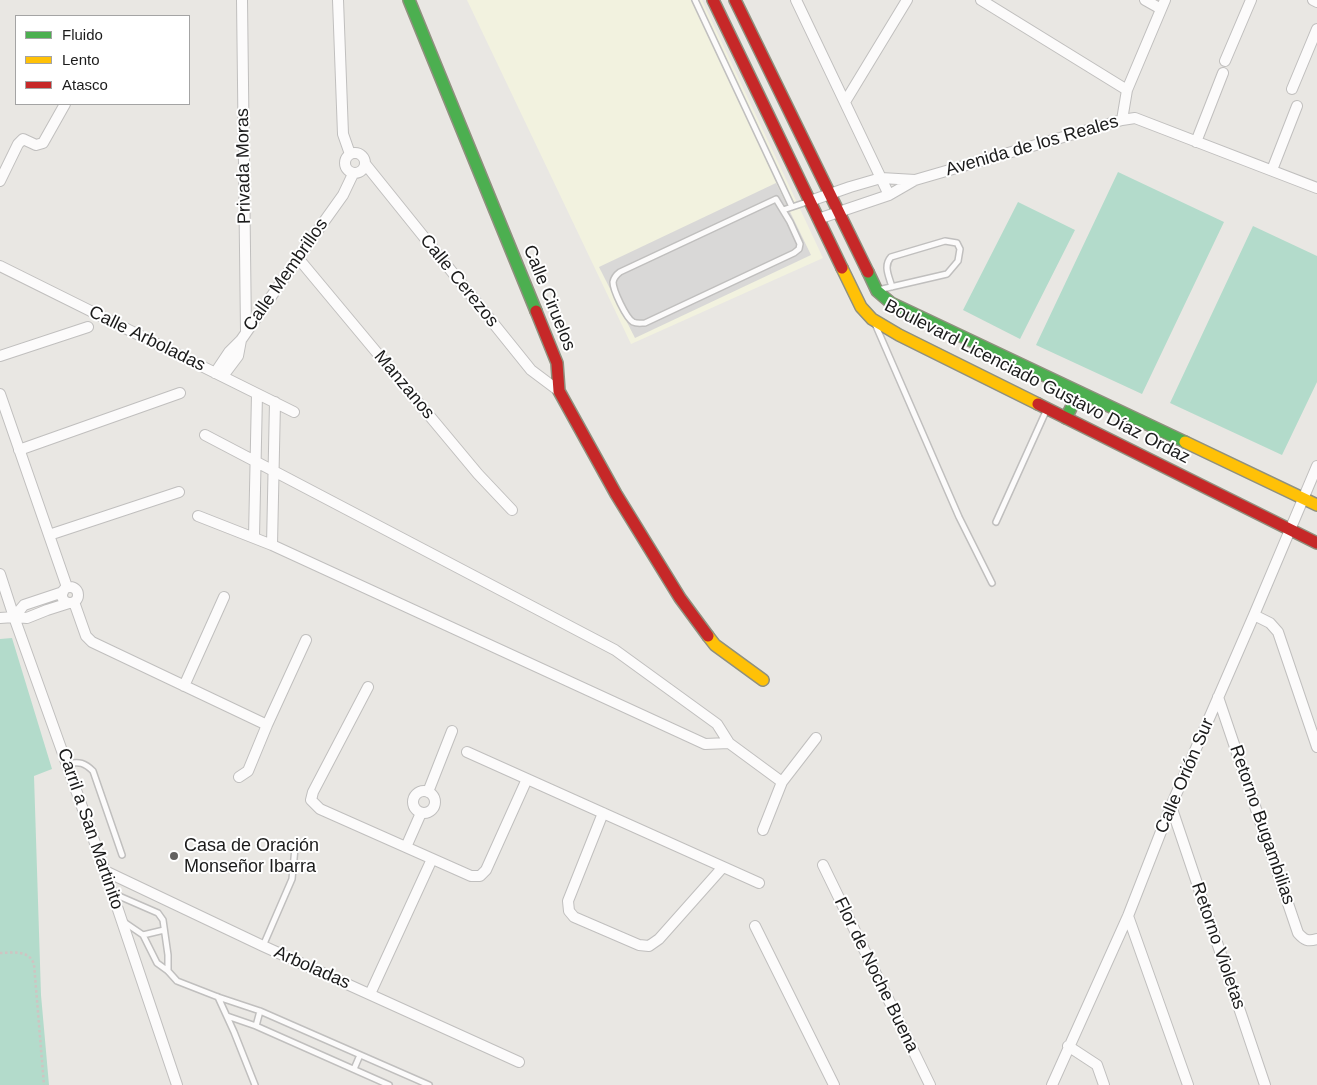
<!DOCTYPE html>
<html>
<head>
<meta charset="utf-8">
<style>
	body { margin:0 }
	#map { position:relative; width:1317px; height:1085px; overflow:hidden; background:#e9e7e3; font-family:Arial,sans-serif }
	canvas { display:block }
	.legend { position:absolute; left:15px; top:15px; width:175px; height:90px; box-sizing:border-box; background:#fff; border:1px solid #a4a4a4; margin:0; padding:6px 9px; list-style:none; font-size:15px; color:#1b1b1b }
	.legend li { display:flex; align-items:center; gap:10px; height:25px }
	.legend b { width:25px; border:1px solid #a4a4a4 }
</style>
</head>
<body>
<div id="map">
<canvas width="1317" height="1085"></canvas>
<ul class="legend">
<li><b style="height:6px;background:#4caf50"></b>Fluido</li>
<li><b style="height:6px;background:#ffc107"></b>Lento</li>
<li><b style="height:6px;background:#c62828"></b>Atasco</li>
</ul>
</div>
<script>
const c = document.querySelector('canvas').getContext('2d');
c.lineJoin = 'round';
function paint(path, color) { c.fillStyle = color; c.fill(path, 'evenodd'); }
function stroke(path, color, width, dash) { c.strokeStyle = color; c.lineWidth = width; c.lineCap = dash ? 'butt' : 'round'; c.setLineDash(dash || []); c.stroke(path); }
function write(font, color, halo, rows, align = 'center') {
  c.font = font + ' Arial,sans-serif'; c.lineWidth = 4; c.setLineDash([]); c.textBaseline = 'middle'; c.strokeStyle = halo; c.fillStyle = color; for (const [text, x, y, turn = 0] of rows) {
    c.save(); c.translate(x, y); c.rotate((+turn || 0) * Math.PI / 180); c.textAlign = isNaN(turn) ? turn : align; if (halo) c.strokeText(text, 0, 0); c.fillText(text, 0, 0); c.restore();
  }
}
const education = new Path2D(`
	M467 0H702L823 258 631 344Z`);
const pitch = new Path2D(`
	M1118 172 1224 222 1142 394 1036 345Z
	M1018 202 1075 230 1020 339 963 310Z
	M1253 226 1317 256V382L1282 455 1170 403Z
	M12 638 52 769 34 776 41 995 49 1085H0V639Z`);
const parking = new Path2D(`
	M776 183 811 255 635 338 599 267Z`);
const path = new Path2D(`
	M0 953C13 953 28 949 34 964L44 1085`);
const lane = new Path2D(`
	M695 0 792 207
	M776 199 790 222 800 244 799 249 794 253 645 323C641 323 637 324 633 322 626 318 613 290 613 282 614 277 616 275 620 272Z
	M783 210 810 201
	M878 290 947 274 958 261 960 249 957 243 945 241 891 257C883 266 889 276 892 287
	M876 326 959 517 992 583
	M996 522 1047 409
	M68 764C79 761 85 763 93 771L122 855
	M112 893 158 913 163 920 168 955V971
	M124 922 143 935 157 963 168 971 177 981 218 997 260 1011 429 1085
	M143 935 164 930
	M263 946 292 879 295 848
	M218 997 234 1032 255 1085
	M227 1016 256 1026 389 1085
	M256 1026 260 1011
	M354 1069 360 1055`);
const street = new Path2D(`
	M242 0 246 332
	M338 0 343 134 350 154
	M796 0 889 195
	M981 0 1127 90
	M1145 0 1161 9
	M1313 0 1317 2
	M1225 61 1251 0
	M1292 89 1317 29
	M845 102 907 0
	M1122 120 1127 90 1165 0
	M1196 142 1223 73
	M345 163a10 10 0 1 1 20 0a10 10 0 1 1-20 0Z
	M366 165 531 370 559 391
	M1272 170 1297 106
	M0 181 18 144 23 139 36 145 43 143 65 104
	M810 201 850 187 881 178 915 180
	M818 219 889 195 915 180 1122 120 1135 118 1317 188
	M298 258 478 474 512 510
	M0 266 294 412
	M0 356 88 327
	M215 373 229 352 241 340 298 258 343 195 353 174
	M223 376 238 356 241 340
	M0 394 67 587
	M205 435 615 650 717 724 729 743 782 782
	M19 450 180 393
	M198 516 272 545 705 744 729 743
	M49 535 179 492
	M254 537 257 394
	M272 545 275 402
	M0 574 14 617 105 871 177 1085
	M62 595a8 8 0 1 1 16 0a8 8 0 1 1-16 0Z
	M74 602 86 636 92 642 267 725
	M1254 615 1270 623 1278 632 1317 747
	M14 617 24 605 63 592
	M0 618 14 617 27 618 47 610 69 603
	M184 686 224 597
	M368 687 313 792 311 800 320 809 471 876H480L486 870 527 779
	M1218 697 1298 933C1304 940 1308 942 1317 939
	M467 752 759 883
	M239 777 248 771 267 725 306 640
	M413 802a11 11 0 1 1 22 0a11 11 0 1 1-22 0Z
	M428 792 452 731
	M1171 806 1265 1085
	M603 813 568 901 569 911 574 917 639 945 649 946 659 939 723 867
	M763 830 782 782 816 738
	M406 847 421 813
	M823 865 930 1085
	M105 871 263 946 519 1062
	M1128 916 1188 1085
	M755 926 834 1085
	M370 994 432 859
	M1068 1046 1097 1065 1104 1085
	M1052 1085 1128 916 1171 806 1254 615 1317 466`);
const fast = new Path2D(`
	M409 0 536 311
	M868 272 877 291 891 303 1185 442
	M1066 418 1079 392`);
const slow = new Path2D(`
	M842 268 861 307 872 319 899 335 1038 404
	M1185 442 1317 505
	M708 636 715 645 763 680`);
const jam = new Path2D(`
	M713 0 842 268
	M735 0 868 272
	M536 311 557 363 559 391 616 494 680 598 708 636
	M1038 404 1317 543`);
const markers = [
	[174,856,5,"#636261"]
];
const streetNames = [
	["Avenida de los Reales",1032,146,-16],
	["Privada Moras",244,166,-91],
	["Calle Membrillos",286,275,-55],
	["Calle Cerezos",459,281,51],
	["Calle Ciruelos",549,298,68],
	["Calle Arboladas",147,339,26],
	["Boulevard Licenciado Gustavo Díaz Ordaz",1037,382,27],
	["Manzanos",404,385,50],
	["Calle Orión Sur",1185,776,-67],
	["Retorno Bugambilias",1262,825,71],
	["Carril a San Martinito",90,829,71],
	["Retorno Violetas",1218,946,71],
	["Arboladas",312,968,24],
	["Flor de Noche Buena",876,975,64]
];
const poiNames = [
	["Casa de Oración",184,846],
	["Monseñor Ibarra",184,867]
];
paint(education, '#f2f2df');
paint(pitch, '#b3dbcb');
paint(parking, '#d9d8d7');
stroke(lane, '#c0bfbe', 8);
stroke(street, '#c0bfbe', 12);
stroke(fast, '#8f907e', 14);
stroke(slow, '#8f907e', 14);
stroke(jam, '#8f907e', 14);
stroke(path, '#cfc4c2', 2.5, [2.5, 2.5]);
stroke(lane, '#fcfbfb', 5);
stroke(street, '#fcfbfb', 10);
stroke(fast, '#4caf50', 11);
stroke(slow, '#ffc107', 11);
stroke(jam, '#c62828', 11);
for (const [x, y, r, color] of markers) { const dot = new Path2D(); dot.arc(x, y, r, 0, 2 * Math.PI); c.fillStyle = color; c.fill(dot); stroke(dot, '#fff', 2); }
write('18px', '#1b1b1b', '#fff', streetNames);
write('18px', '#1b1b1b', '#fff', poiNames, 'left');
</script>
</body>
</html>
